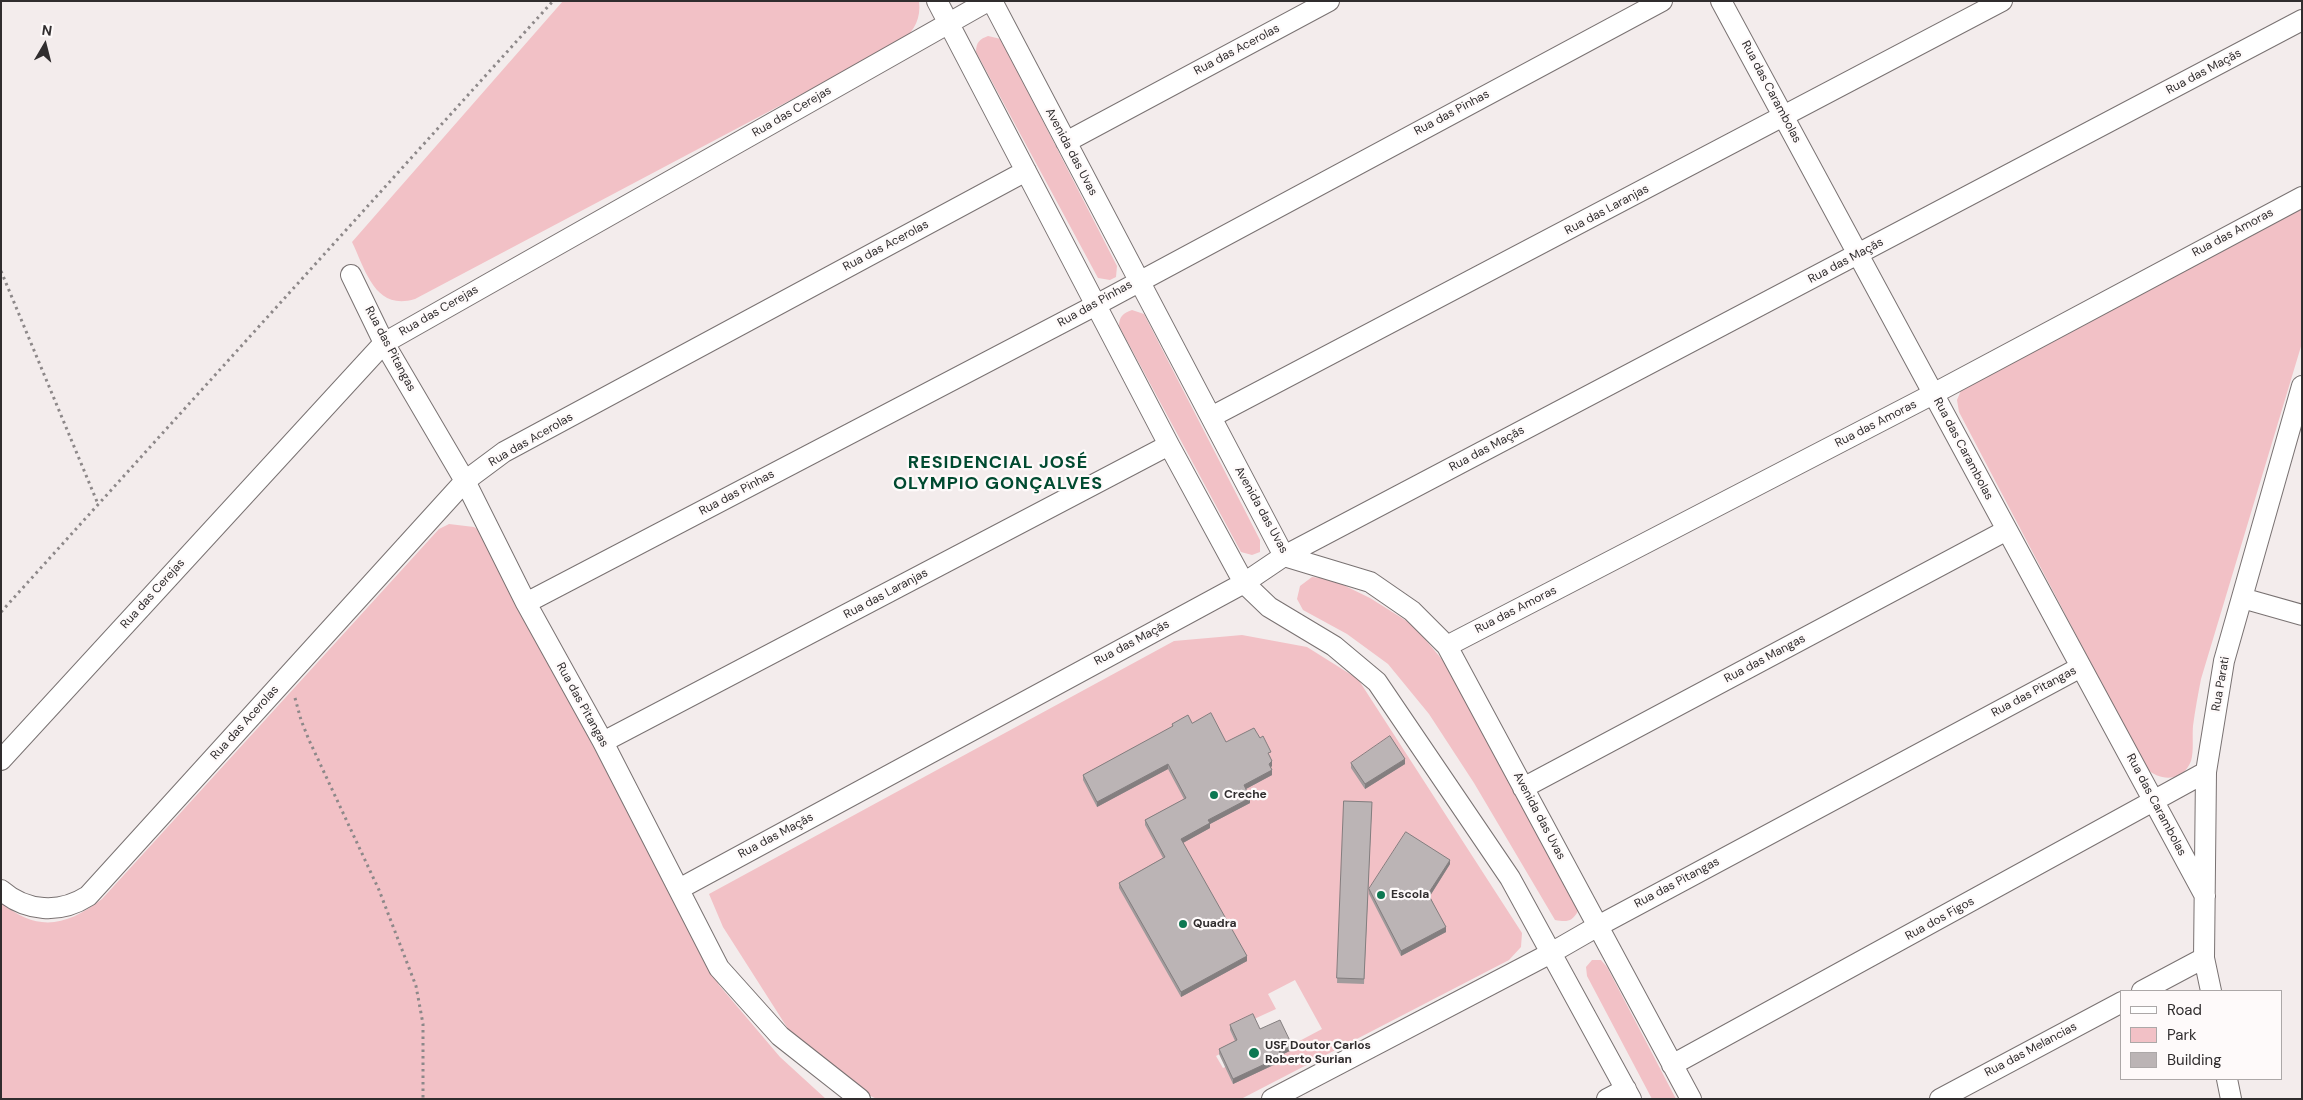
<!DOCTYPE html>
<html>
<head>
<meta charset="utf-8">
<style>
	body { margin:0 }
	#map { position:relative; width:2303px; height:1100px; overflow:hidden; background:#f3ecec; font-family:"DM Sans",sans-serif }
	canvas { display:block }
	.frame { position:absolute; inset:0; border:2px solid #302d2e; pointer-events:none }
	.legend { position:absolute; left:2120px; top:990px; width:162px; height:90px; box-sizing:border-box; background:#fefafa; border:1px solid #aca8a8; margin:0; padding:6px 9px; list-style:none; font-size:15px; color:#302d2e }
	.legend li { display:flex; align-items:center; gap:10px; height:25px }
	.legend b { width:25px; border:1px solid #aca8a8 }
	.north { position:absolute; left:20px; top:20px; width:50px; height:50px; -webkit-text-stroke:4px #fefafa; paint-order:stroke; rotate:8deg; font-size:14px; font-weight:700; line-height:20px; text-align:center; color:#302d2e }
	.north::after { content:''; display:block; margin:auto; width:18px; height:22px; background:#302d2e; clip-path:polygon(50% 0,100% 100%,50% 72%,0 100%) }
</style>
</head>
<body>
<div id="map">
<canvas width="2303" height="1100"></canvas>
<div class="frame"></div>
<ul class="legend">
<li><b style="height:6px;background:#fff"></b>Road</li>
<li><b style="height:14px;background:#f2c1c6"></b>Park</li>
<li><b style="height:14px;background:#bbb4b5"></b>Building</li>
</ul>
<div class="north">N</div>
</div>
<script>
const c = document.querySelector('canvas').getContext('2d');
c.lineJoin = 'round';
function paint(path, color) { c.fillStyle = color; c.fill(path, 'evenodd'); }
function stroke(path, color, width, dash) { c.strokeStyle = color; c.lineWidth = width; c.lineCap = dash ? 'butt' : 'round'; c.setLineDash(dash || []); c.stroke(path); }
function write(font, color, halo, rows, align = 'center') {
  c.font = font + ' "DM Sans",sans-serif'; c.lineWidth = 4.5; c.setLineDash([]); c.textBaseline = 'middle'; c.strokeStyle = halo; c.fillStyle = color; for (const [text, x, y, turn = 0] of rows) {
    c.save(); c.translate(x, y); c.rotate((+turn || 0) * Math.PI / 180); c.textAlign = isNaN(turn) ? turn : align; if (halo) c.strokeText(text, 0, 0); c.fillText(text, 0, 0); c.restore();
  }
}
const green = new Path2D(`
	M563 1H919C921 18 915 30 902 41L415 299C375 311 366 271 352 242Z
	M988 36 1001 39 1117 266 1116 277 1110 280 1098 278 976 52C976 42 980 39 988 36Z
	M2302 205V343L2201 679C2198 695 2195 710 2193 726 2192 737 2194 751 2191 761 2183 782 2160 782 2146 768L1959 412 1957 400 1962 388Z
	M1132 310 1144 314 1260 540V552L1252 555 1241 552 1119 326C1119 317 1123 313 1132 310Z
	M449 524 474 527 485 534 563 689 719 985 780 1057 826 1099H1V902C37 933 67 926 102 899L439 529Z
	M1312 577 1331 579 1370 598 1413 625 1456 676 1578 911C1572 922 1567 922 1555 920L1474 783 1429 714 1388 664 1347 634 1303 610 1297 599 1300 586Z
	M1242 635 1307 647 1358 679 1522 933 1521 947 1509 960 1241 1099H877L866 1094 790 1032 723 927 709 894 1174 641ZM1295 980 1322 1029 1290 1046 1279 1056 1232 1064 1223 1068 1216 1056 1237 1045 1230 1030 1276 1009 1268 994Z
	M1592 960H1601L1607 967 1676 1099H1652L1587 976 1586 967Z`);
const path = new Path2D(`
	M1 271 98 504
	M1 612 553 1
	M295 698 301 720 309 740 379 890 416 986 423 1024V1099`);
const street = new Path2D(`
	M937 1 1169 445 1244 583 1269 607 1334 646 1377 682 1510 878 1631 1099
	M992 1 1284 556 1370 582 1412 611 1447 646 1691 1099
	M1721 1 2205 896
	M1066 142 1329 1
	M351 275 384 343 465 481 526 603 603 742 719 968 780 1036 860 1099
	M1211 417 2002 1
	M2242 598 2302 615
	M526 603 1096 305 1662 1
	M1447 646 1933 394 2302 197
	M603 742 1169 445
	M1 760 384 343 988 1
	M1523 788 2007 530
	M679 889 1244 583 1284 556 2302 20
	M1 890C26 912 60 914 88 896L465 481 504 452 1026 171
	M2142 991 2204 958
	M2211 991 2204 958 2206 772 2224 661 2302 386
	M1672 1065 2206 772
	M2227 1079 2231 1099
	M1272 1099 1551 953 1598 926 2081 667
	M1607 1099 1626 1089
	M1940 1099 2122 1002`);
const wall = new Path2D(`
	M1192 723 1226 742 1271 757H1270L1272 766 1271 767 1272 775 1246 789 1250 803 1210 824V828L1183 843 1247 961 1181 997 1119 888V883L1163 858 1145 825V820L1184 799 1168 769 1097 807 1083 780V775L1172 727V724Z
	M1351 763 1405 764 1365 789 1351 768Z
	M1344 801 1372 802 1364 984 1337 983Z
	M1450 864 1430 896 1446 932 1401 956 1369 894V889Z
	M1230 1025 1260 1029 1292 1050 1281 1055 1282 1061 1233 1084 1219 1054V1049L1235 1041 1230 1030Z`);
const shadedWall = new Path2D(`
	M1405 759V764L1365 789V784Z
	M1272 761V766L1269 769V764Z
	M1168 764V769L1097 807V802Z
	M1272 770V775L1244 790V785Z
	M1250 798V803L1210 824V828L1181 844V839L1208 820Z
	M1450 860V864L1428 899V894Z
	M1446 927V932L1401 956V951Z
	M1247 956V961L1181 997V992Z
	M1292 1045V1050L1279 1056V1051Z
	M1282 1056V1061L1233 1084V1079Z`);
const building = new Path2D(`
	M1211 713 1226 742 1254 728 1260 738 1263 736 1271 752 1268 753 1272 761 1269 764 1272 770 1244 785 1250 798 1208 820 1210 823 1181 839 1247 956 1181 992 1119 883 1165 857 1145 820 1186 798 1168 764 1097 802 1083 775 1173 726 1172 724 1188 715 1192 723Z
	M1390 736 1405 759 1365 784 1351 763Z
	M1344 801 1372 802 1364 979 1337 978Z
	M1406 832 1450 860 1428 894 1446 927 1401 951 1369 889Z
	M1253 1014 1260 1029 1280 1020 1292 1045 1279 1051 1282 1056 1233 1079 1219 1049 1237 1040 1230 1025Z`);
const markers = [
	[1214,795,5,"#0d7852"],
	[1381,895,5,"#0d7852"],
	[1183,924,5,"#0d7852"],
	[1254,1053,6,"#0d7852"]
];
const streetNames = [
	["Rua das Acerolas",1237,50,-28],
	["Rua das Maçãs",2204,72,-28],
	["Rua das Carambolas",1771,92,62],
	["Rua das Cerejas",792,112,-30],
	["Rua das Pinhas",1452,113,-28],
	["Avenida das Uvas",1071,152,62],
	["Rua das Laranjas",1607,210,-28],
	["Rua das Amoras",2233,233,-28],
	["Rua das Acerolas",886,246,-28],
	["Rua das Maçãs",1846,261,-28],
	["Rua das Pinhas",1095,304,-29],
	["Rua das Cerejas",439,311,-30],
	["Rua das Pitangas",390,349,62],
	["Rua das Amoras",1876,424,-27],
	["Rua das Acerolas",531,440,-30],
	["Rua das Maçãs",1487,449,-28],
	["Rua das Carambolas",1963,449,62],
	["Rua das Pinhas",737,493,-28],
	["Avenida das Uvas",1261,510,61],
	["Rua das Cerejas",153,594,-48],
	["Rua das Laranjas",886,594,-28],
	["Rua das Amoras",1516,610,-27],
	["Rua das Maçãs",1132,643,-28],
	["Rua das Mangas",1765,659,-28],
	["Rua Parati",2221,684,-80],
	["Rua das Pitangas",2034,692,-28],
	["Rua das Pitangas",582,705,61],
	["Rua das Acerolas",245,723,-48],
	["Rua das Carambolas",2156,805,62],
	["Avenida das Uvas",1539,816,62],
	["Rua das Maçãs",776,836,-28],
	["Rua das Pitangas",1677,883,-28],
	["Rua dos Figos",1940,919,-29],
	["Rua das Melancias",2031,1050,-28]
];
const poiNames = [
	["Creche",1224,795],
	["Escola",1391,895],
	["Quadra",1193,924],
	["USF Doutor Carlos",1265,1046],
	["Roberto Surian",1265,1060]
];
const districtNames = [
	["RESIDENCIAL JOSÉ",998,463],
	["OLYMPIO GONÇALVES",998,484]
];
paint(green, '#f2c1c6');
stroke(street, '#797272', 22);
stroke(path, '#8d8889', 3, [2.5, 4]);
stroke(street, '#fff', 20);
paint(wall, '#a19b9c');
paint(shadedWall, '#837e7f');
paint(building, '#bbb4b5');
stroke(building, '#837e7f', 1);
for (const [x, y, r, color] of markers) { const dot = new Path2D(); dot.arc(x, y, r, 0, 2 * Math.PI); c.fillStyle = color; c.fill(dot); stroke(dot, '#fefafa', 2); }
write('12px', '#302d2e', '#fefafa', streetNames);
write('bold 12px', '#302d2e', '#fefafa', poiNames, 'left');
c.letterSpacing = '1px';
write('bold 18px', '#004a30', '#fefafa', districtNames);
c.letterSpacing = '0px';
</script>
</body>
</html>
